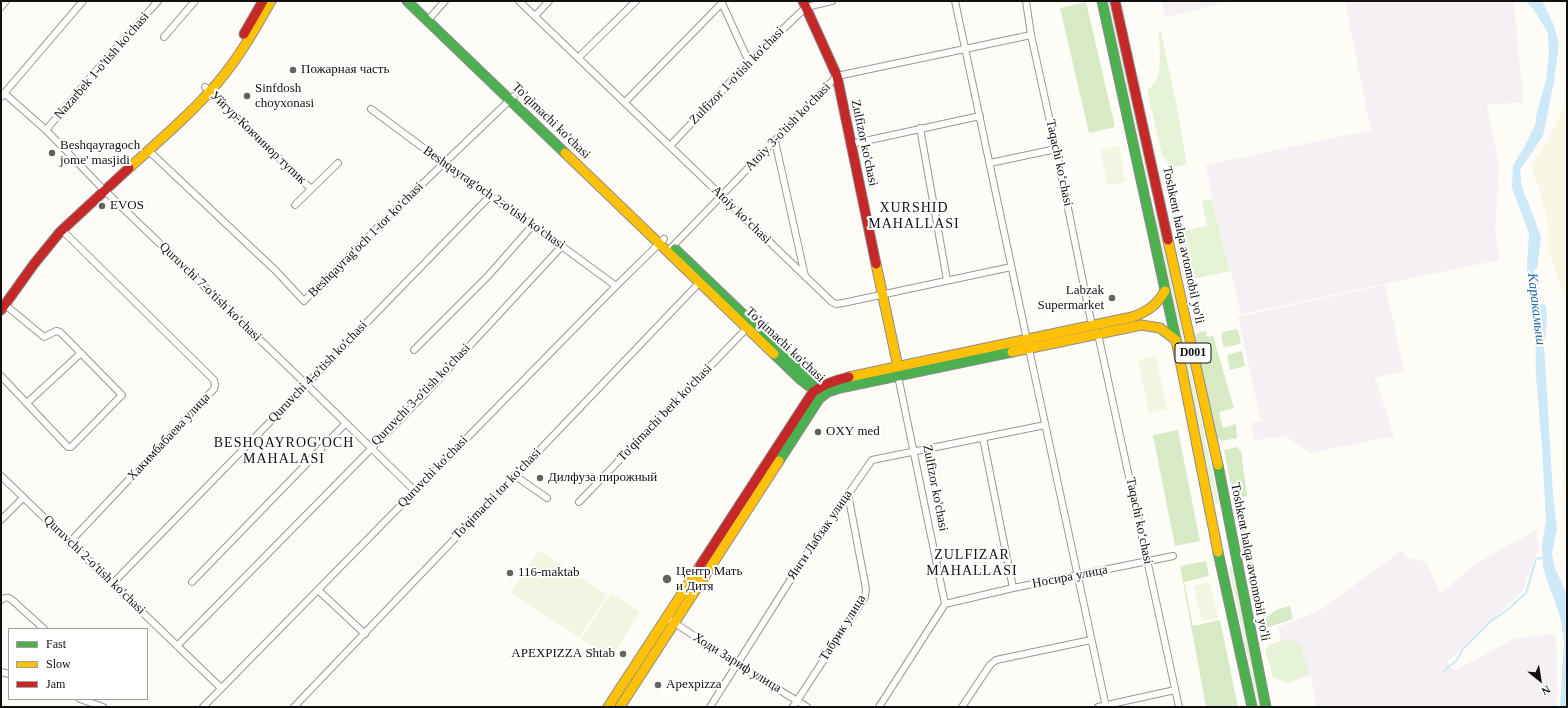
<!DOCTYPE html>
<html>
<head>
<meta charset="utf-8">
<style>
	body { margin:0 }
	#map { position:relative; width:1568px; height:708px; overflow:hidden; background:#fdfcf7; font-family:"Times New Roman",serif }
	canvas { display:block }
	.frame { position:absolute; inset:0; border:2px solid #111; pointer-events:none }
	.legend { position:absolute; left:8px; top:628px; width:140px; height:72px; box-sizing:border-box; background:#fff; border:1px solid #a0a0a0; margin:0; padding:5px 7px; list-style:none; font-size:12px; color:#111 }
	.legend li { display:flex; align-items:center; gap:8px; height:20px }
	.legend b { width:20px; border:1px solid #a0a0a0 }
	.north { position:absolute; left:1520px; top:660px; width:40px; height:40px; -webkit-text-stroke:3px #fff; paint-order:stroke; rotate:150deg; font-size:11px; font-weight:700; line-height:16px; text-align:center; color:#111 }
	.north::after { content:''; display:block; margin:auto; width:14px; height:18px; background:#111; clip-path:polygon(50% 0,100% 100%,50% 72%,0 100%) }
</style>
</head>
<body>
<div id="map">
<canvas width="1568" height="708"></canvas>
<div class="frame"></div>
<ul class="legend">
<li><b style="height:5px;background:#4caf50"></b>Fast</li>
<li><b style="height:5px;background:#ffc107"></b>Slow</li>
<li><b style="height:5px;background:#c62828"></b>Jam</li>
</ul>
<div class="north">N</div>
</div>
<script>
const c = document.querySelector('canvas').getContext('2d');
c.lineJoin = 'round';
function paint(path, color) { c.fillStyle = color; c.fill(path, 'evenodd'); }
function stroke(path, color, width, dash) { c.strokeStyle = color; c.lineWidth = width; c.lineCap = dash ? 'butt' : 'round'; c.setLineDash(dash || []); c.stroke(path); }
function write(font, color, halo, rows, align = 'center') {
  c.font = font + ' "Times New Roman",serif'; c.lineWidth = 4; c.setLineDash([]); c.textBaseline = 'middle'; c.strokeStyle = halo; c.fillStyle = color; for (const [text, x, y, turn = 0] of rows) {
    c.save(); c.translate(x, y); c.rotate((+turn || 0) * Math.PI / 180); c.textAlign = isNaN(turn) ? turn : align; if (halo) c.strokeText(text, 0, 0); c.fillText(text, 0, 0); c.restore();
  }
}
const industrial = new Path2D(`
	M1161 1H1233L1165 17Z
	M1345 1H1514L1523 102 1487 105 1499 165 1495 230 1499 260 1241 314 1214 205 1206 165 1371 130Z
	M1385 285 1404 371 1375 378 1394 436 1310 453 1286 436 1255 440 1251 423 1261 421 1238 317Z
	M1536 530 1539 546 1522 592 1447 662 1454 671 1516 638 1556 634 1557 707H1316L1311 675 1291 683 1278 627 1319 611 1401 551 1408 558 1426 562 1440 594 1477 563Z`);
const farmland = new Path2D(`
	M1565 86H1567V344L1565 346 1566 300 1548 250 1549 228 1539 188 1531 166 1548 141 1565 104Z
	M1567 349V558H1566L1563 476 1565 350Z`);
const green = new Path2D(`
	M1107 1H1111L1152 189 1150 190Z
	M1159 32H1161L1175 98 1187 164 1172 168 1162 155 1147 90C1165 81 1159 50 1159 32Z
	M1212 199 1230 271 1184 281 1171 215 1172 209 1178 206 1183 231 1207 226 1202 201Z
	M1157 213 1219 504H1215L1154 214Z
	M1232 567 1262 707H1258L1229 568Z
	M1285 640 1295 641 1301 646 1309 674 1288 683 1273 677 1265 650 1269 645Z`);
const forest = new Path2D(`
	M1086 2 1115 127 1089 133 1060 8Z
	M1236 329 1238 331 1241 342 1239 344 1226 347 1223 346 1221 334 1223 332Z
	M1206 331 1207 337 1213 336 1234 408 1219 412 1223 428 1236 424 1237 438 1222 441 1216 438 1195 336 1200 332Z
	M1242 351 1245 366 1230 370 1227 355Z
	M1178 430 1200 541 1175 546 1153 435Z
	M1237 447 1241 451 1247 496 1240 498 1258 595V602L1254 600 1224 450Z
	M1206 561 1209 576 1184 582 1193 626 1220 620 1238 707H1206L1180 566Z
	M1290 606 1293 619 1263 629 1261 625C1271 612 1274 610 1290 606Z`);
const pitch = new Path2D(`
	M1119 146 1125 182 1107 185 1101 150Z
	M1156 356 1167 409 1149 413 1138 360Z
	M539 550 607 595 579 637 511 593Z
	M1210 582 1218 618 1202 621 1194 586Z
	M611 593 640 612 611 658 581 639Z`);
const water = new Path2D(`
	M1526 1H1542L1553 23 1559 44 1554 81 1543 136 1520 170 1522 187 1541 237 1538 262 1537 268 1534 270V275C1543 287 1534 293 1539 304L1546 305 1547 320 1544 345 1553 495 1557 529 1552 554 1555 569 1564 587 1567 597V707H1560L1564 641 1561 620 1543 568 1542 545 1546 521 1542 447 1536 376 1535 323 1527 279V265L1529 233 1512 188 1513 165 1525 146 1536 123V116L1546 80 1549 54 1548 33 1536 13Z`);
const stream = new Path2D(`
	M1444 671 1457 660 1462 650 1491 621 1506 611 1526 593 1536 559 1545 557`);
const street = new Path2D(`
	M519 1 832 302 836 304 843 303 1011 267
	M721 1 749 62
	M955 1 1027 340
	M1026 1 1031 35 1056 149 1092 326
	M1 7 6 1
	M535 16 549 1
	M428 20 445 1
	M164 37 195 1
	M578 58 636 1
	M205 87 311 189
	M4 93 46 130 104 190 306 384 415 491
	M1 97 83 1
	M625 102 722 3
	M371 109 445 164 490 196 533 225 616 286
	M920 128 947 280
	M46 130 96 71 158 1
	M775 141 805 276
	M851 144 980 116
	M670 146 749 62 806 7 832 1
	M149 151 276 271 304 301 393 212 514 96
	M990 163 1056 149
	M295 205 338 163
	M62 230 214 380 215 385 214 389 70 542
	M669 250 837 76 1031 35
	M1098 334 1179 707
	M1029 349 1106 707
	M414 350 488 276 533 225
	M1 376 68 447H71L122 395 60 332 56 331 44 337 9 308 4 306
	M27 403 81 353
	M983 438 1013 588
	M514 475 547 498
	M1 476 221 688
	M579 502 749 326
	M1 520 23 498
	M192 582 346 423
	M113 583 490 196
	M318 590 365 634
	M1 600C5 597 7 597 11 599L44 629
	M945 604 1013 588 1173 556
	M667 618 737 664 807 707
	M177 646 425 394 562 246
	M1 672 9 674
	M80 699 103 707
	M203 707 616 286 664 239
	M294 707 700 282
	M710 707 808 552 872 460 1045 425
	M793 707 865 597 866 589 848 494
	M879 707 945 604 898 376
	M962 707 990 665 996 660 1091 640
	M1098 707 1175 690`);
const fast = new Path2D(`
	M407 1 565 153
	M1102 1 1176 340
	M675 249 819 387 822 392
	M774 354 801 380 818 393
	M779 461 819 399 828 392 840 388 1012 352
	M1218 465 1266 707
	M1218 552 1252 707`);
const slow = new Path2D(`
	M565 153 774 354
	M129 168C160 140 192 113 219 81 240 56 255 29 271 1
	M1168 240 1218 465
	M876 264 898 367
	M1176 340 1218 552
	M1012 352 1141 325 1160 328 1176 340
	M849 377 1132 317C1147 312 1157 305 1165 291
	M608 707 700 566
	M620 707 779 461`);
const jam = new Path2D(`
	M803 1 837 76 876 264
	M1115 1 1168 240
	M244 34 263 1
	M1 310 34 264 60 232 129 168
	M700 566 813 392C824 384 836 380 849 377`);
const markers = [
	[293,70,4,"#646362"],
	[247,96,4,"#646362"],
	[52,153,4,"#646362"],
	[102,206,4,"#646362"],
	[1112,298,4,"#646362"],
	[818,432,4,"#646362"],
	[540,478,4,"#646362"],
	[510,573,4,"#646362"],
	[667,579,5,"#646362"],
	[623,654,4,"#646362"],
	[658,685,4,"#646362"]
];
const shields = [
	[1193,353,36]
];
const shieldNames = [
	["D001",1193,353]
];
const streetNames = [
	["Nazarbek 1-o'tish ko'chasi",102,66,-49],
	["Zulfizor 1-o'tish ko'chasi",737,76,-46],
	["To'qimachi ko'chasi",551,121,44],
	["Atoiy 3-o'tish ko'chasi",788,127,-46],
	["Уйгур-Кокчинор тупик",258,138,44],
	["Zulfizor ko'chasi",864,143,78],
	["Taqachi koʻchasi",1059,163,78],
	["Beshqayrag'och 2-o'tish ko'chasi",494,198,35],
	["Atoiy koʻchasi",741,215,44],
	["Beshqayrag'och 1-tor ko'chasi",366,240,-45],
	["Toshkent halqa avtomobil yo'li",1183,245,78],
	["Quruvchi 7-o'tish ko'chasi",210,292,44],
	["To'qimachi ko'chasi",785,345,43],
	["Quruvchi 4-o'tish ko'chasi",318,372,-46],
	["Quruvchi 3-o'tish ko'chasi",421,395,-46],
	["To'qimachi berk ko'chasi",665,413,-46],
	["Хакимбабаева улица",169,437,-47],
	["Quruvchi ko'chasi",433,472,-46],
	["Zulfizor ko'chasi",935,488,79],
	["To'qimachi tor ko'chasi",497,494,-46],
	["Taqachi koʻchasi",1139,521,78],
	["Янги Лабзак улица",820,535,-56],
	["Toshkent halqa avtomobil yo'li",1250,562,79],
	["Quruvchi 2-o'tish ko'chasi",94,565,44],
	["Носира улица",1070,577,-11],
	["Табрик улица",843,628,-58],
	["Ходи Зариф улица",737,663,32]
];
const poiNames = [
	["Пожарная часть",301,70],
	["Sinfdosh",255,89],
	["choyxonasi",255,104],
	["Beshqayragoch",60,146],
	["jome' masjidi",60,161],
	["EVOS",110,206],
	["Labzak",1104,291,"right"],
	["Supermarket",1104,306,"right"],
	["OXY med",826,432],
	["Дилфуза пирожный",548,478],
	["Центр Мать",676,572],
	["и Дитя",676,587],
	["116-maktab",518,573],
	["APEXPIZZA Shtab",615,654,"right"],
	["Apexpizza",666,685]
];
const neighbourhoodNames = [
	["XURSHID",914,208],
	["MAHALLASI",914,224],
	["BESHQAYROG'OCH",284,443],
	["MAHALASI",284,459],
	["ZULFIZAR",972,555],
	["MAHALLASI",972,571]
];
const waterNames = [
	["Каракамыш",1536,309,83]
];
paint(industrial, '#f5f0f3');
paint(farmland, '#f9f7e4');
paint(green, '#e7f3d7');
paint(forest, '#d8eac5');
paint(pitch, '#f0f6e1');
paint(water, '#cde8f7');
stroke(stream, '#cde8f7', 2);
stroke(street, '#979795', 8);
stroke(fast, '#8e8d8b', 11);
stroke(slow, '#8e8d8b', 11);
stroke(jam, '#8e8d8b', 11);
stroke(street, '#fffffe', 6);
stroke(fast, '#4caf50', 9);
stroke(slow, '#ffc107', 9);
stroke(jam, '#c62828', 9);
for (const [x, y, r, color] of markers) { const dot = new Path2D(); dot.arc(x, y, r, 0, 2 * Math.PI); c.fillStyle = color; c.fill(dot); stroke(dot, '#fff', 1.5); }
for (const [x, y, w] of shields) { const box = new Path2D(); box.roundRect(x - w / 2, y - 10, w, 20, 3); c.fillStyle = '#fff'; c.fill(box); stroke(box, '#111', 1); }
write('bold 12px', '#111', null, shieldNames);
write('13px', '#111', '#fff', streetNames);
write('13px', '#111', '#fff', poiNames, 'left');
c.letterSpacing = '1px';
write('14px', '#111', '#fff', neighbourhoodNames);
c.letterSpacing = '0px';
write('italic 14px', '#1768a6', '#fff', waterNames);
</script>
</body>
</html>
